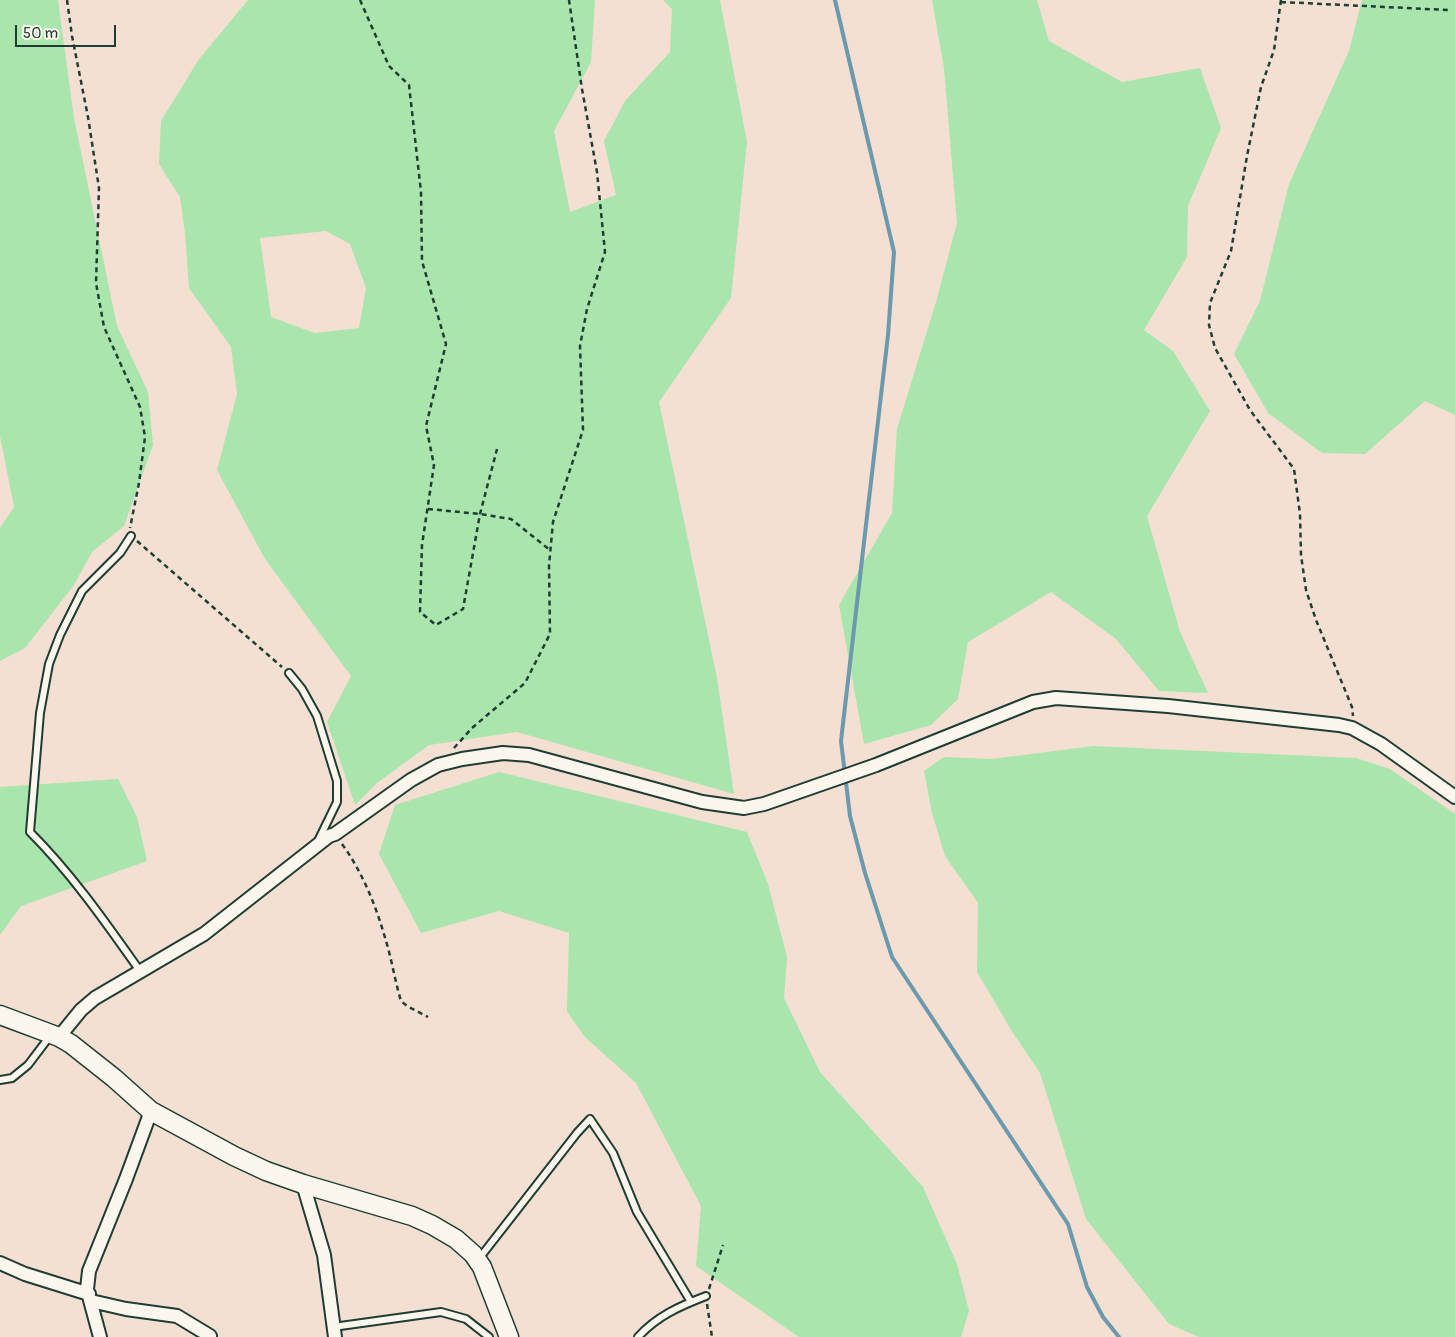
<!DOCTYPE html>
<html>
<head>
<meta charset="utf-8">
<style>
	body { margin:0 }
	#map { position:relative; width:1455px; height:1337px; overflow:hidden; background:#f3e0d2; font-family:Pangolin,sans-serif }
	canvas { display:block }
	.scale { position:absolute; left:15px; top:25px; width:101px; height:22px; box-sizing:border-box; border:2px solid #1f3d34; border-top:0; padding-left:6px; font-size:15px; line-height:18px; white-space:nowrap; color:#1f3d34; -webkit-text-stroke:4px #fbf7ec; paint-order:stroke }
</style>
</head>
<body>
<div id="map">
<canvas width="1455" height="1337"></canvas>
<div class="scale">50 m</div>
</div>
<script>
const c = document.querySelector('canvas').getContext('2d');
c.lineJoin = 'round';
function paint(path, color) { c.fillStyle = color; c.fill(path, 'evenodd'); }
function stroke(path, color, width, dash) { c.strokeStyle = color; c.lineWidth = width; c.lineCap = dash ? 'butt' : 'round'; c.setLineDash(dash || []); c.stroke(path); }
const green = new Path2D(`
	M0 0H58L74 118 117 326 148 392 153 445 124 526 92 552 74 585 25 648 0 661V528L14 507 0 436Z
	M248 0H595L591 62 554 131 570 212 616 195 604 141 625 101 670 52 672 9 663 0H720L747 142 731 298 659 402 717 678 734 794 517 732 429 745 377 783 355 805 327 722 351 676 265 559 217 470 237 394 231 347 189 288 185 233 180 197 159 164 161 121 199 59ZM326 231 350 244 366 288 359 328 315 333 271 317 260 238Z
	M932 0H1037L1049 41 1122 82 1200 68 1221 128 1188 206 1187 257 1144 330 1173 351 1210 411 1147 516 1180 632 1208 693 1159 691 1116 639 1051 592 968 642 958 699 931 725 864 744 839 605 892 513 897 429 936 302 957 223 944 68Z
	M1362 0H1455V415L1425 401 1365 454 1322 453 1268 413 1234 354 1260 301 1289 184 1349 51Z
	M1093 746 1356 758 1390 769 1455 814V1337H1199L1169 1324 1086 1219 1040 1073 1013 1033 977 972 978 903 945 856 932 813 924 771 944 757 992 759Z
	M499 772 747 832 768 884 787 957 784 998 820 1072 923 1187 957 1264 969 1311 961 1337H799L696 1266 701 1206 636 1083 585 1037 567 1012 569 933 499 911 421 933 379 854 395 805Z
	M118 779 137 817 147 861 21 906 0 935V787Z`);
const stream = new Path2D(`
	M835 0 894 252 888 335 841 741 850 816 865 873 892 957 1068 1224 1087 1287 1103 1317 1119 1337`);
const path = new Path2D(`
	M67 0 72 36 88 117 99 188 96 283 104 327 140 407 145 437 139 483 130 528
	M360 0 389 66 409 85 421 192 422 261 446 344 426 426 434 465 422 545 420 612 436 625 463 609 480 514 497 449
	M1281 0 1274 50 1261 87 1247 156 1231 251 1210 303 1209 325 1215 348 1250 410 1294 469 1300 514 1301 555 1306 590 1316 620 1352 707 1353 716
	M1281 2 1448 10
	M428 509 480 514 511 519 550 550
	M137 541 282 667
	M454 748 472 728 525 683 550 634 549 566 553 522 583 430 580 346 587 309 605 252 597 172 582 89 569 0
	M342 844C363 873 376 906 386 941 392 961 395 981 401 1001L407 1006 428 1017
	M709 1289 723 1245
	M707 1304 712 1337`);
const lane = new Path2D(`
	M131 536 120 553 82 591 60 635 49 664 40 713 30 832C72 874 106 923 140 971
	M289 673 302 689 317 716 337 781V802L318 841
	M0 1080 12 1078 28 1065 50 1036
	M478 1260 577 1133 590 1119 613 1153 637 1212 691 1302
	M333 1327 441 1312 466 1319 489 1337
	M638 1337C657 1316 680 1306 706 1296`);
const street = new Path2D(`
	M59 1037 81 1010 95 998 204 934 329 836 335 834 411 780 438 765 462 759 503 753 529 755 702 802 744 808 764 804 876 765 1033 702 1056 698 1168 706 1339 725 1352 728 1381 744 1455 797
	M303 1184 324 1255 335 1337
	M0 1263 25 1274 89 1294
	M91 1301 126 1309 177 1316 210 1336
	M100 1337 87 1289 89 1271 126 1179 151 1111`);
const secondary = new Path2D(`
	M0 1015 59 1037 71 1044 114 1078 151 1111 234 1156 266 1171 303 1184 412 1216 432 1225 456 1239 473 1254 482 1267 509 1337`);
paint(green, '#a9e5ac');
stroke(stream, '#6b99ad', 4);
stroke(lane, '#1f3d34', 10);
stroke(street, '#1f3d34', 16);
stroke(secondary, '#1f3d34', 21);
stroke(path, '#1f3d34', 2.5, [5, 4]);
stroke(lane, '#fbf7ec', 6);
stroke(street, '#fbf7ec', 12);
stroke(secondary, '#fbf7ec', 18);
</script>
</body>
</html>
